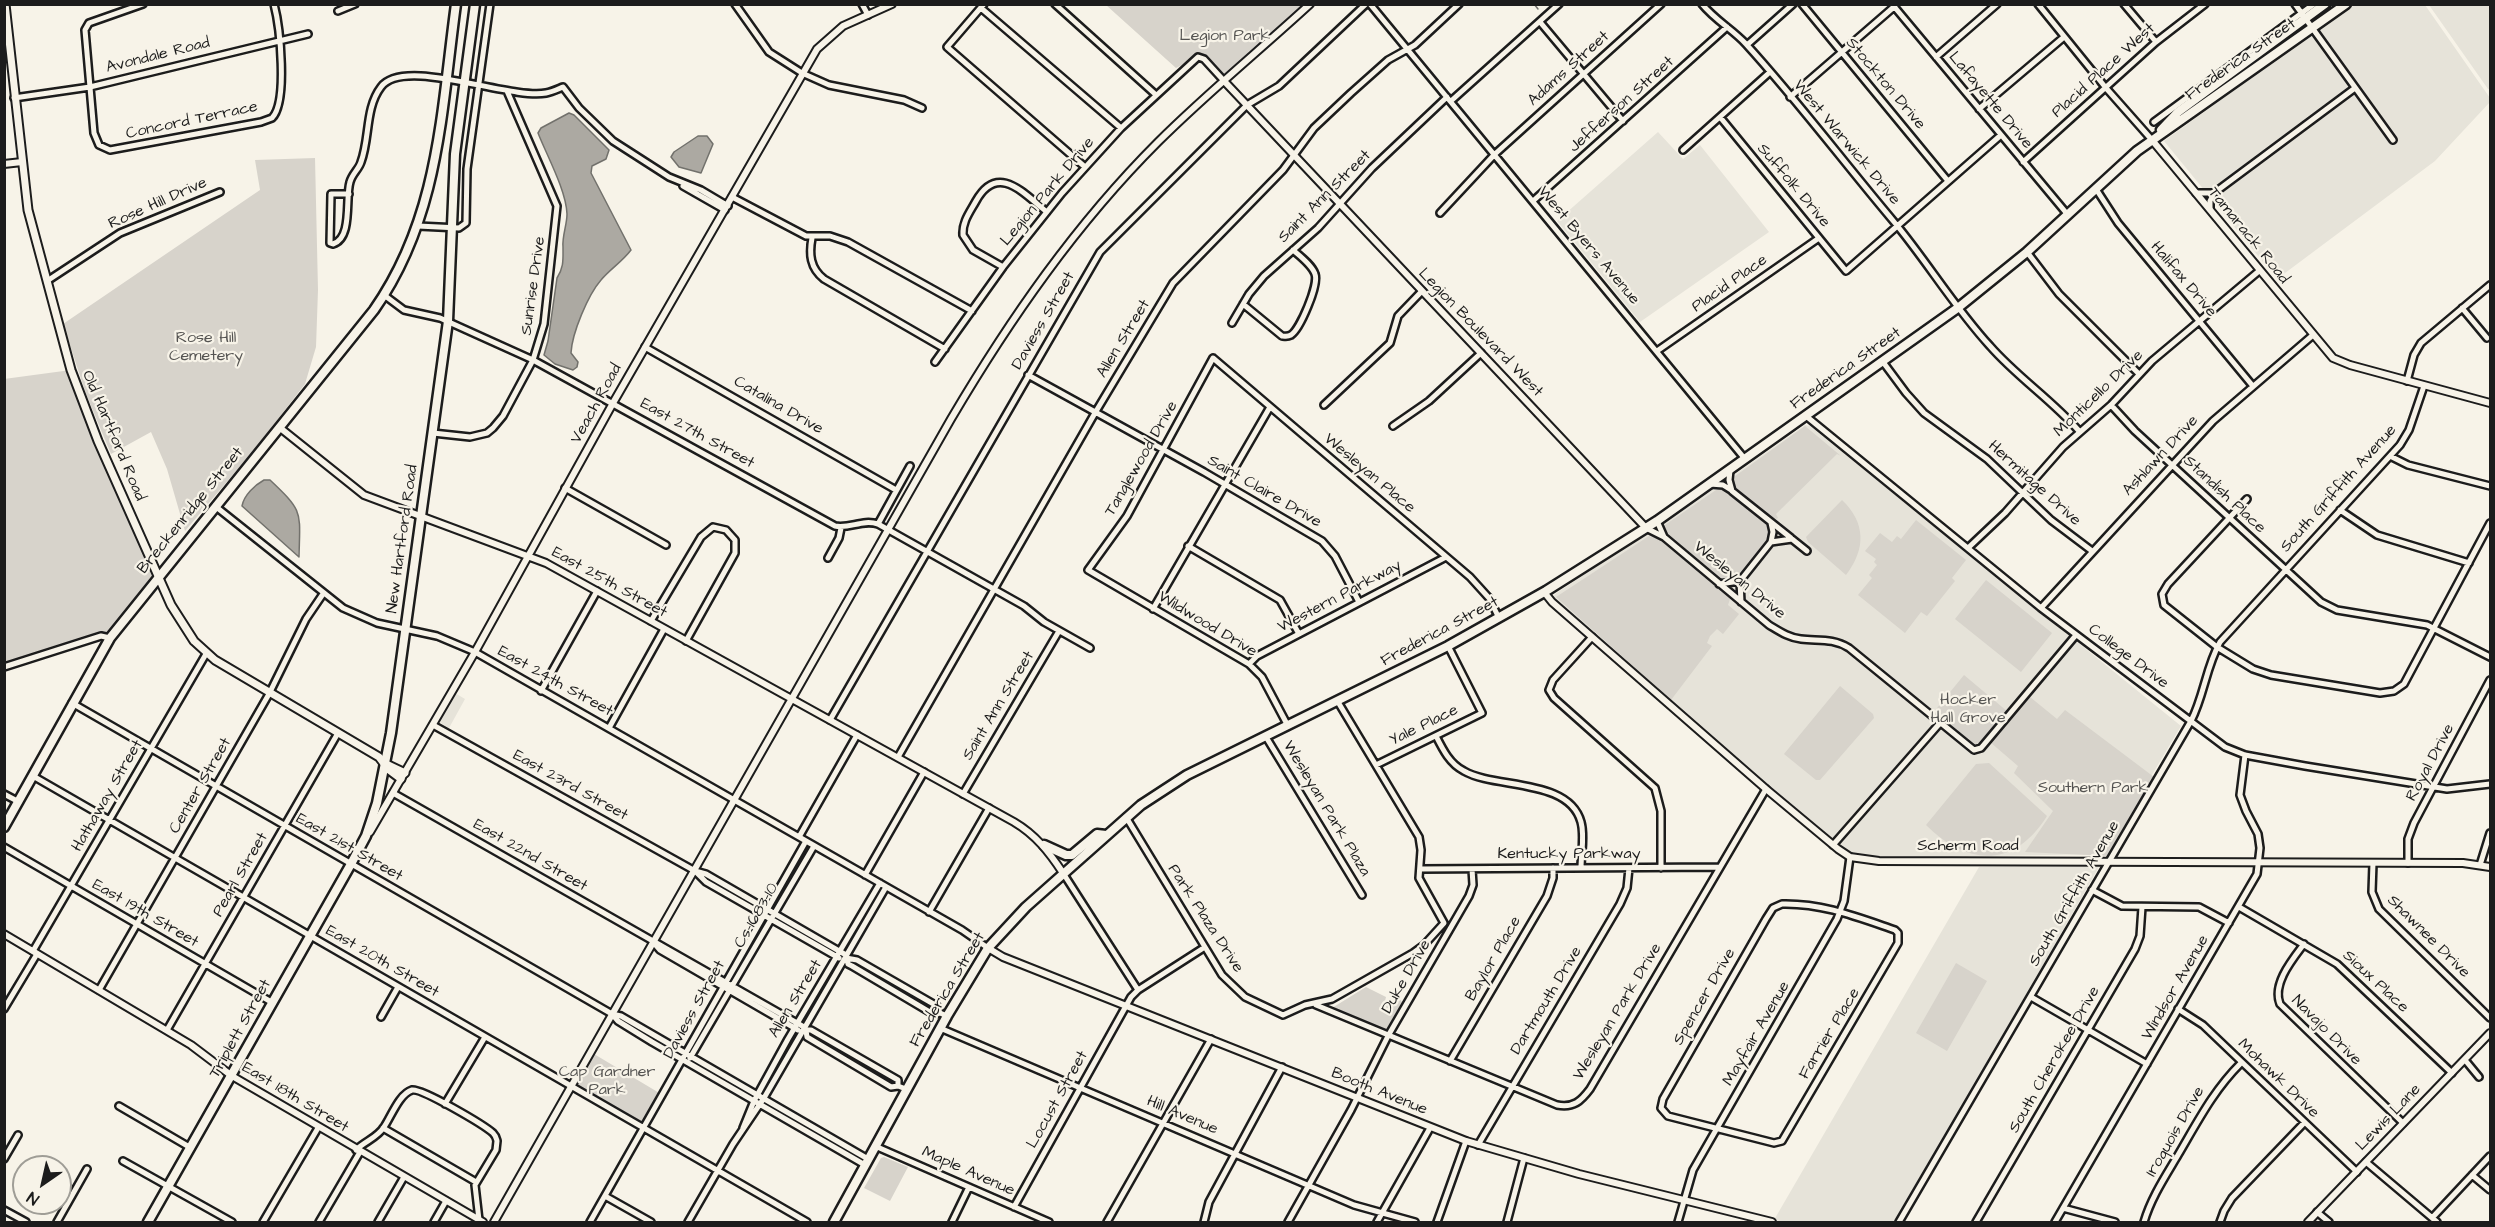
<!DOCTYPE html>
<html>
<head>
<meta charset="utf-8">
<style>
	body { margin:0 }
	#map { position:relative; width:2495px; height:1227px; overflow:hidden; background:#f7f3e8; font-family:"Architects Daughter",sans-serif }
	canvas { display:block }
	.frame { position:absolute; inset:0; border:6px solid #1c1c1c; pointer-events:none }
	.north { position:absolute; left:12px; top:1155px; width:60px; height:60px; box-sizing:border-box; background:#f7f3e8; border:2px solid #9f9d96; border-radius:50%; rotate:214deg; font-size:16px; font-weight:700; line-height:24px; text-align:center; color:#1c1c1c }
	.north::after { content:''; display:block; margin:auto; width:21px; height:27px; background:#1c1c1c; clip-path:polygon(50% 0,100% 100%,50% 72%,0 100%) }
</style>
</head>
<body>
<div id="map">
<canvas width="2495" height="1227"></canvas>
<div class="frame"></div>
<div class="north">N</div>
</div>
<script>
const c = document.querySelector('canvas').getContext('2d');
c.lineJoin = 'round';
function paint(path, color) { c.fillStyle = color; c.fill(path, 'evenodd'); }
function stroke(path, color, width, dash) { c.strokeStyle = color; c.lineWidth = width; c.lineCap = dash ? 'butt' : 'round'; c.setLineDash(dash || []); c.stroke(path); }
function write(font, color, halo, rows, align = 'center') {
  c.font = font + ' "Architects Daughter",sans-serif'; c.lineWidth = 4.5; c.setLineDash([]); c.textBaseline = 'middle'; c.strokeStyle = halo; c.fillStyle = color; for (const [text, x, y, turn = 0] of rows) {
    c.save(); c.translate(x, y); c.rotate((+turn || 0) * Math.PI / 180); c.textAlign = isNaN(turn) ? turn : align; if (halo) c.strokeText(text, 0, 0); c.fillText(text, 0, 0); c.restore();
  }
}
const built = new Path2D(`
	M2352 5H2425L2490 98V102L2435 161 2277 279 2164 141Z
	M2429 5H2490V89H2488Z
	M1658 132 1683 159 1700 145 1769 232 1640 322 1557 221Z
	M1805 425 1810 426 2181 726 2105 854 1874 858 1850 854 1779 796 1553 598 1555 594 1714 489Z
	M455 693 465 699 449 728 439 722Z
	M1979 867H2099L1896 1222H1784L1774 1220Z`);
const green = new Path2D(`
	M1106 5H1310L1225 82 1198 57 1176 68Z
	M315 158 318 290 316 347 305 384 254 450 185 531 167 469 151 432 111 454 86 394 63 324 260 190 255 160Z
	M71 370 158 576 110 638 101 636 4 667V379Z
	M1805 426 1841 456 1837 454 1776 514 1778 518 1774 520 1733 487 1731 479Z
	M1719 488 1729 491 1765 521 1771 533 1769 542 1735 580H1720L1665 535 1662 527Z
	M1842 500C1866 523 1866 549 1846 575L1808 542 1806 537Z
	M1916 520 1966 560 1952 578 1955 581 1927 616 1921 612 1905 633 1858 595 1872 578 1869 575 1877 565 1874 562 1876 559 1865 551 1880 533 1892 542 1897 536 1901 539Z
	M1649 536 1659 539 1730 599 1728 605 1739 614 1723 634 1717 629 1710 636 1707 643 1712 646 1671 700 1556 597Z
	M1986 580 2052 633 2021 672 1955 619Z
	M1964 675 2008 712 1978 747 1973 746 1933 713Z
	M1840 686 1873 714 1874 718 1820 780H1816L1784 754Z
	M2030 697 2057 719 2065 710 2154 777 2108 856 2025 852 2053 811 2014 773 2018 766 1990 742Z
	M1989 763 2047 816C2014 869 1967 866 1926 825L1976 764Z
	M1956 963 1987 981 1947 1051 1916 1033Z
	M1366 987 1386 997 1385 1001 1391 1004 1397 995 1402 1002 1386 1030 1333 1010 1332 1008Z
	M594 1054 661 1094 643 1125 577 1086Z
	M884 1157 908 1167 890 1201 864 1188 881 1158Z`);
const water = new Path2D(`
	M569 113 574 115 609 150 606 159 592 166 591 173 631 250C622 262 610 269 601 280 588 295 572 333 571 353L578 362 577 367 573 370 555 364 544 355 548 341 557 278C564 267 563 260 563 247 562 236 567 225 567 214 566 190 547 156 538 133L541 128Z
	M698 136H707L713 144 701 173 679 167 671 157 674 152Z
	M264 480H270C304 512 300 511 299 557L242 506C244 495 255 485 264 480Z`);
const stream = new Path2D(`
	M1534 4 1538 9`);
const minor = new Path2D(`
	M143 4 89 23 85 30 94 133 99 145 110 150 261 122 272 118C288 102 280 27 274 4
	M735 4 769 52 802 73 829 85 904 100 922 108
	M862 4 868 15
	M984 4 947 47 1085 167
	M1055 4 1155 94
	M1370 4 1745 459
	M1702 4C1715 20 1732 29 1746 44 1798 101 1845 164 1895 223 1928 263 1955 308 1990 346 2017 377 2052 400 2079 431
	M1802 4 1948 181
	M1892 4 2068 215
	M2038 4 2106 88 2152 140
	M2124 4 2156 42
	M2295 4 2393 140
	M981 8 1121 128
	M338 11 355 4
	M1540 22 1623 121
	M1747 45 1793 4
	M1936 57 1997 4
	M1790 97 1895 6
	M14 98 90 87 308 34
	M1451 101 1559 4
	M1979 109 2064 37
	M1720 117 1846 271 2001 135
	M2154 122 2314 4
	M1683 150 1770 72
	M2023 162 2156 42 2205 4
	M683 186 725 210
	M2096 189 2118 223 2252 385
	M2196 193H2214
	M349 194H331L330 243 333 244C353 238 345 198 350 182 352 174 359 169 361 162 370 138 365 108 381 87 404 56 509 100 546 93 552 92 558 89 563 87L579 108 613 141 669 177 701 190 728 206
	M732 197 806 236H830L848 242 972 311
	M1533 201 1727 27
	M2210 209V201L2214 193 2355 88
	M1440 213 1495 154 1661 4
	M418 226 459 228 466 223 467 169 490 4
	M812 238C809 254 810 268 824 279L945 349
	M2027 252 2059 294 2139 374
	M1003 267 973 250 963 235C962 222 970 212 976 201 998 162 1024 194 1047 212
	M47 281 120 233 220 192
	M384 295 404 310 440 318 533 360 835 526C850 529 862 519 878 524L1024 606 1044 622 1090 648
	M1243 304 1282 336C1286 336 1287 337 1291 335 1300 329 1319 285 1315 274 1312 265 1300 256 1293 250
	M2462 308 2487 338
	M1232 323 1249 294 1264 276 1318 228 1372 168 1447 97
	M645 347 896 490
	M1657 351 1819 238
	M935 362 1003 267 1062 193 1121 128 1198 57 1204 59 1225 82
	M1883 362 1906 393 1924 413 1987 459 2051 520 2092 551
	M1028 375 1204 472 1322 541 1335 556 1359 602
	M2407 381 2414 355 2421 343 2490 285
	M1324 405 1390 343 1398 316 1422 291
	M2111 405 2135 431 2321 602 2337 610 2427 625 2490 657
	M1806 416 2041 608 2225 747 2245 755 2305 766 2447 789 2490 784
	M1393 426 1429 401 1481 353
	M433 433 470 437 487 433 493 428 503 416 533 360 544 324 557 206 507 91
	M2390 456 2408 465 2490 486
	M1730 470 1729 480 1732 491 1791 538
	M1710 484 1723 485 1731 490
	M565 488 666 545
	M2247 499 2168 584 2162 594 2164 605 2217 647 2253 669 2271 675 2380 693 2394 691 2404 684 2490 523
	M215 506 343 608 377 623 437 636 475 652 962 930 988 948
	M2340 510 2377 535 2469 563
	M1657 521 1664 537
	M878 524 910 466
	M1646 528 1664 537 1769 625C1779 631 1789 638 1801 639 1819 641 1833 638 1849 648L1974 750 1981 748 2076 635
	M1771 542 1773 532 1771 523
	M1188 546 1280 600 1299 634
	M1968 548 2005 513 2063 447 2111 405 2152 361 2259 271
	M828 558 839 538 841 528
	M1719 584 1740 581
	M1741 602 1740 581 1771 542 1792 539 1807 551
	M2041 608 2213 421 2313 335
	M1153 609 1270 407
	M651 621 701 537 713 527 726 530 735 540V553L686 641
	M1592 637 1553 680 1549 690 1554 698 1655 788 1661 811V868
	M1249 664 1257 656 1446 557
	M4 667 101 636 110 638
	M541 691 597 591
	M72 703 612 1014 621 1016 868 1159
	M830 720 1100 252 1247 105 1279 86 1366 4
	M433 725 695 871 706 874 846 955
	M1288 726 1262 677 1249 664 1088 570 1127 516 1213 358 1470 577 1489 598 1499 618
	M609 728 664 629
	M1436 736C1443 750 1450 764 1464 771 1495 789 1569 778 1581 822 1585 836 1581 854 1581 868
	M1266 737 1362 895
	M898 757 1095 413 1173 283 1283 170 1314 128 1351 93 1388 60 1415 45 1459 4
	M1376 765 1482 713 1448 646
	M33 776 807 1222
	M393 793 804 1027
	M4 794 19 802
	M963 794 1059 631
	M1126 817 1222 975 1245 997 1283 1015 1305 1005 1332 999 1413 953 1424 945 1444 923 1419 878 1421 850 1419 837 1338 702
	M799 837 857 735
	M1833 845 1940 723
	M4 847 273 1003
	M2373 863 2372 892 2379 909 2490 1018
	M2408 863V839L2414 823 2490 680
	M2480 865 2490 833
	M1420 869 1719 867
	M696 872 706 882 839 958
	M1063 873 1138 990
	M865 875 924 772
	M2092 890 2122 906 2199 907 2229 923
	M1782 904C1822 903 1857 917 1895 930L1898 933V943L1782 1141 1774 1143 1668 1116 1661 1108 1663 1099 1766 919 1773 908Z
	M2239 907 2337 964 2452 1073
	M929 912 989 808
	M654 943 660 950 798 1030
	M2304 944C2292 960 2272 984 2280 1004L2403 1123
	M33 951 206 654
	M846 958 857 960 937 1006 940 1013
	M847 959 848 964 852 966 933 1014 940 1013 947 1016
	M99 990 269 694 306 619 323 594
	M2031 997 2147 1064
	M1316 1005 1557 1105C1574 1108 1581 1101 1590 1089L1766 789
	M4 1009 37 954
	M2178 1009 2203 1025 2357 1172
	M612 1014 618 1021 652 1042 865 1165
	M381 1017 398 987
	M940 1028 1354 1205 1415 1222
	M167 1030 338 733
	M803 1030H811L898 1080V1086
	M806 1031 807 1037 891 1087 898 1086 906 1089
	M690 1058 814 846
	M2465 1060 2479 1077
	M1450 1061 1547 896 1553 878V868
	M445 1104 485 1037
	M119 1106 191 1148
	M383 1128 476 1182
	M743 1128 754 1101 788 1039 880 883
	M1478 1145 1620 904 1627 888 1629 868
	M875 1146 1049 1222
	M356 1150C365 1141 377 1138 384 1127 391 1117 399 1094 412 1090 422 1088 484 1125 493 1133 496 1136 496 1137 497 1141L496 1150 475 1185 479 1220
	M4 1159 18 1135
	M123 1161 232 1222
	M2366 1162 2437 1222
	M2472 1175 2490 1190
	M605 1196 651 1222
	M1014 1207 1131 997 1138 990 1205 947
	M2063 1208 2115 1222
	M4 1210 26 1222
	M2317 1212 2329 1222
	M2432 1218 2490 1156
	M57 1222 87 1169
	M263 1222 318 1128
	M319 1222 360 1152
	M378 1222 404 1177
	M434 1222 446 1201
	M590 1222 806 841
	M688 1222 733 1144 764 1098 886 887
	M952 1222 969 1187
	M1107 1222 1211 1039
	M1204 1222 1209 1202 1282 1067
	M1288 1222 1351 1110 1388 1036 1469 896 1473 885 1472 869
	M1377 1222 1430 1128
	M1437 1222 1466 1141
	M1507 1222 1524 1158
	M1678 1222 1693 1170 1837 919 1844 901 1850 857
	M1899 1222 2191 721C2204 696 2206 667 2220 642L2400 445 2409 430 2424 386
	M1976 1222 2135 949 2140 936 2142 907
	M2055 1222 2257 874 2260 848 2258 834 2246 811 2240 795 2245 755
	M2144 1222C2151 1198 2165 1177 2178 1155 2198 1121 2213 1091 2241 1063
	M2220 1222 2224 1211 2232 1198 2304 1123`);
const tertiary = new Path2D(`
	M1225 82 1646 528
	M2152 140 2333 358 2350 365 2490 403
	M4 164 22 162
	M279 427 364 495 546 563 1014 822C1036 835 1049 852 1063 873
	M1544 592 1552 602 1766 789 1838 849 1850 857 1879 861 2463 863 2490 867
	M370 832 475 652 613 403 817 49 843 26 892 4
	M4 934 191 1045 232 1076 483 1222
	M988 948 1003 957 1466 1141 1579 1174 1772 1222
	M494 1222 951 419C1010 319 1076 224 1158 142 1206 94 1260 50 1310 4
	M2308 1222 2490 1033`);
const secondary = new Path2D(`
	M5 4 28 210 71 370 98 441 171 605 194 641 215 660 379 757 389 770 401 779
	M386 764 405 773`);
const primary = new Path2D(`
	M2161 130 2178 112 2325 4
	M4 827 110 638 374 310C439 217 441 114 456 4
	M1044 845 1066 855H1072L1097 834 1106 835
	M148 1222 351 864 366 836 377 803 391 733 448 321 455 154 475 4
	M834 1222 947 1016 988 948 1026 907 1141 805 1187 775 1448 646 1546 591 1657 521 1959 307 2027 252 2137 151 2346 4`);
const parkNames = [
	["Legion Park",1225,37],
	["Rose Hill",206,339],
	["Cemetery",206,357],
	["Hocker",1968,701],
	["Hall Grove",1968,719],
	["Southern Park",2093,789],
	["Cap Gardner",607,1073],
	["Park",607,1091]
];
const streetNames = [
	["Avondale Road",158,56,-14],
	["Frederica Street",2241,60,-35],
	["Adams Street",1569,69,-42],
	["Placid Place West",2104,71,-42],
	["Stockton Drive",1885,84,50],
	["Lafayette Drive",1990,101,50],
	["Jefferson Street",1622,105,-42],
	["Concord Terrace",192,121,-12],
	["West Warwick Drive",1846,143,50],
	["Suffolk Drive",1793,186,50],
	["Legion Park Drive",1048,192,-50],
	["Saint Ann Street",1325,197,-45],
	["Rose Hill Drive",158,204,-24],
	["Tamarack Road",2248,236,51],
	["West Byers Avenue",1588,246,50],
	["Halifax Drive",2183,280,50],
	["Placid Place",1730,284,-35],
	["Sunrise Drive",534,286,-82],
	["Daviess Street",1044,321,-60],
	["Legion Boulevard West",1480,333,46],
	["Allen Street",1124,339,-59],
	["Frederica Street",1846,369,-35],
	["Monticello Drive",2099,394,-44],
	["Veach Road",597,404,-61],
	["Catalina Drive",778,406,30],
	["East 27th Street",697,434,29],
	["Old Hartford Road",113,436,67],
	["Ashlawn Drive",2161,456,-47],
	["Tanglewood Drive",1142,459,-60],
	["Wesleyan Place",1369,474,40],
	["Hermitage Drive",2034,484,42],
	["South Griffith Avenue",2339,489,-48],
	["Saint Claire Drive",1264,492,30],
	["Standish Place",2224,495,43],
	["Breckenridge Street",191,511,-51],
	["New Hartford Road",403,539,-82],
	["Wesleyan Drive",1739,581,39],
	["East 25th Street",609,583,29],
	["Western Parkway",1340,597,-28],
	["Wildwood Drive",1207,625,31],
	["Frederica Street",1440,632,-28],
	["College Drive",2128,657,37],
	["East 24th Street",555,682,29],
	["Saint Ann Street",999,706,-59],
	["Yale Place",1424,726,-26],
	["Royal Drive",2431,763,-62],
	["Center Street",201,786,-60],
	["East 23rd Street",570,786,29],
	["Hathaway Street",108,796,-60],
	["Wesleyan Park Plaza",1326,809,59],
	["Scherm Road",1968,847],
	["East 21st Street",349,848,30],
	["Kentucky Parkway",1569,855],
	["East 22nd Street",530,856,30],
	["Pearl Street",241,875,-60],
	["South Griffith Avenue",2075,894,-60],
	["East 19th Street",145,914,30],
	["Cs-1683-10",757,916,-60],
	["Park Plaza Drive",1205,919,57],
	["Shawnee Drive",2428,937,45],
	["Baylor Place",1494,959,-60],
	["East 20th Street",382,962,30],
	["Duke Drive",1407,977,-60],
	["Sioux Place",2375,982,43],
	["Windsor Avenue",2176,988,-60],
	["Frederica Street",948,990,-59],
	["Spencer Drive",1705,997,-60],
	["Allen Street",796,999,-59],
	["Dartmouth Drive",1547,1001,-59],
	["Daviess Street",695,1010,-61],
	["Wesleyan Park Drive",1618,1012,-59],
	["Triplett Street",241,1029,-61],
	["Navajo Drive",2326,1031,45],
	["Mayfair Avenue",1757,1034,-60],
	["Farrier Place",1830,1034,-59],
	["South Cherokee Drive",2055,1060,-60],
	["Mohawk Drive",2278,1079,44],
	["Booth Avenue",1379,1092,22],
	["East 18th Street",295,1098,31],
	["Locust Street",1058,1100,-61],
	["Hill Avenue",1182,1116,23],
	["Lewis Lane",2389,1118,-46],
	["Iroquois Drive",2176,1132,-60],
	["Maple Avenue",968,1172,24]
];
paint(built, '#e6e3d9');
paint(green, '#d7d3cb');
paint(water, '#aca9a2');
stroke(water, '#72716c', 1.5);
stroke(stream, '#72716c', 1.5);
stroke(minor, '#1c1c1c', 10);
stroke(tertiary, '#1c1c1c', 10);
stroke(secondary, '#1c1c1c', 11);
stroke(primary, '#1c1c1c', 13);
stroke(minor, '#f7f3e8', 5);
stroke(tertiary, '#f7f3e8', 6);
stroke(secondary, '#f7f3e8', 7);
stroke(primary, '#f7f3e8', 8);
write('16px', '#545351', '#f7f3e8', parkNames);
write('16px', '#1c1c1c', '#f7f3e8', streetNames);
</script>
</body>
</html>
